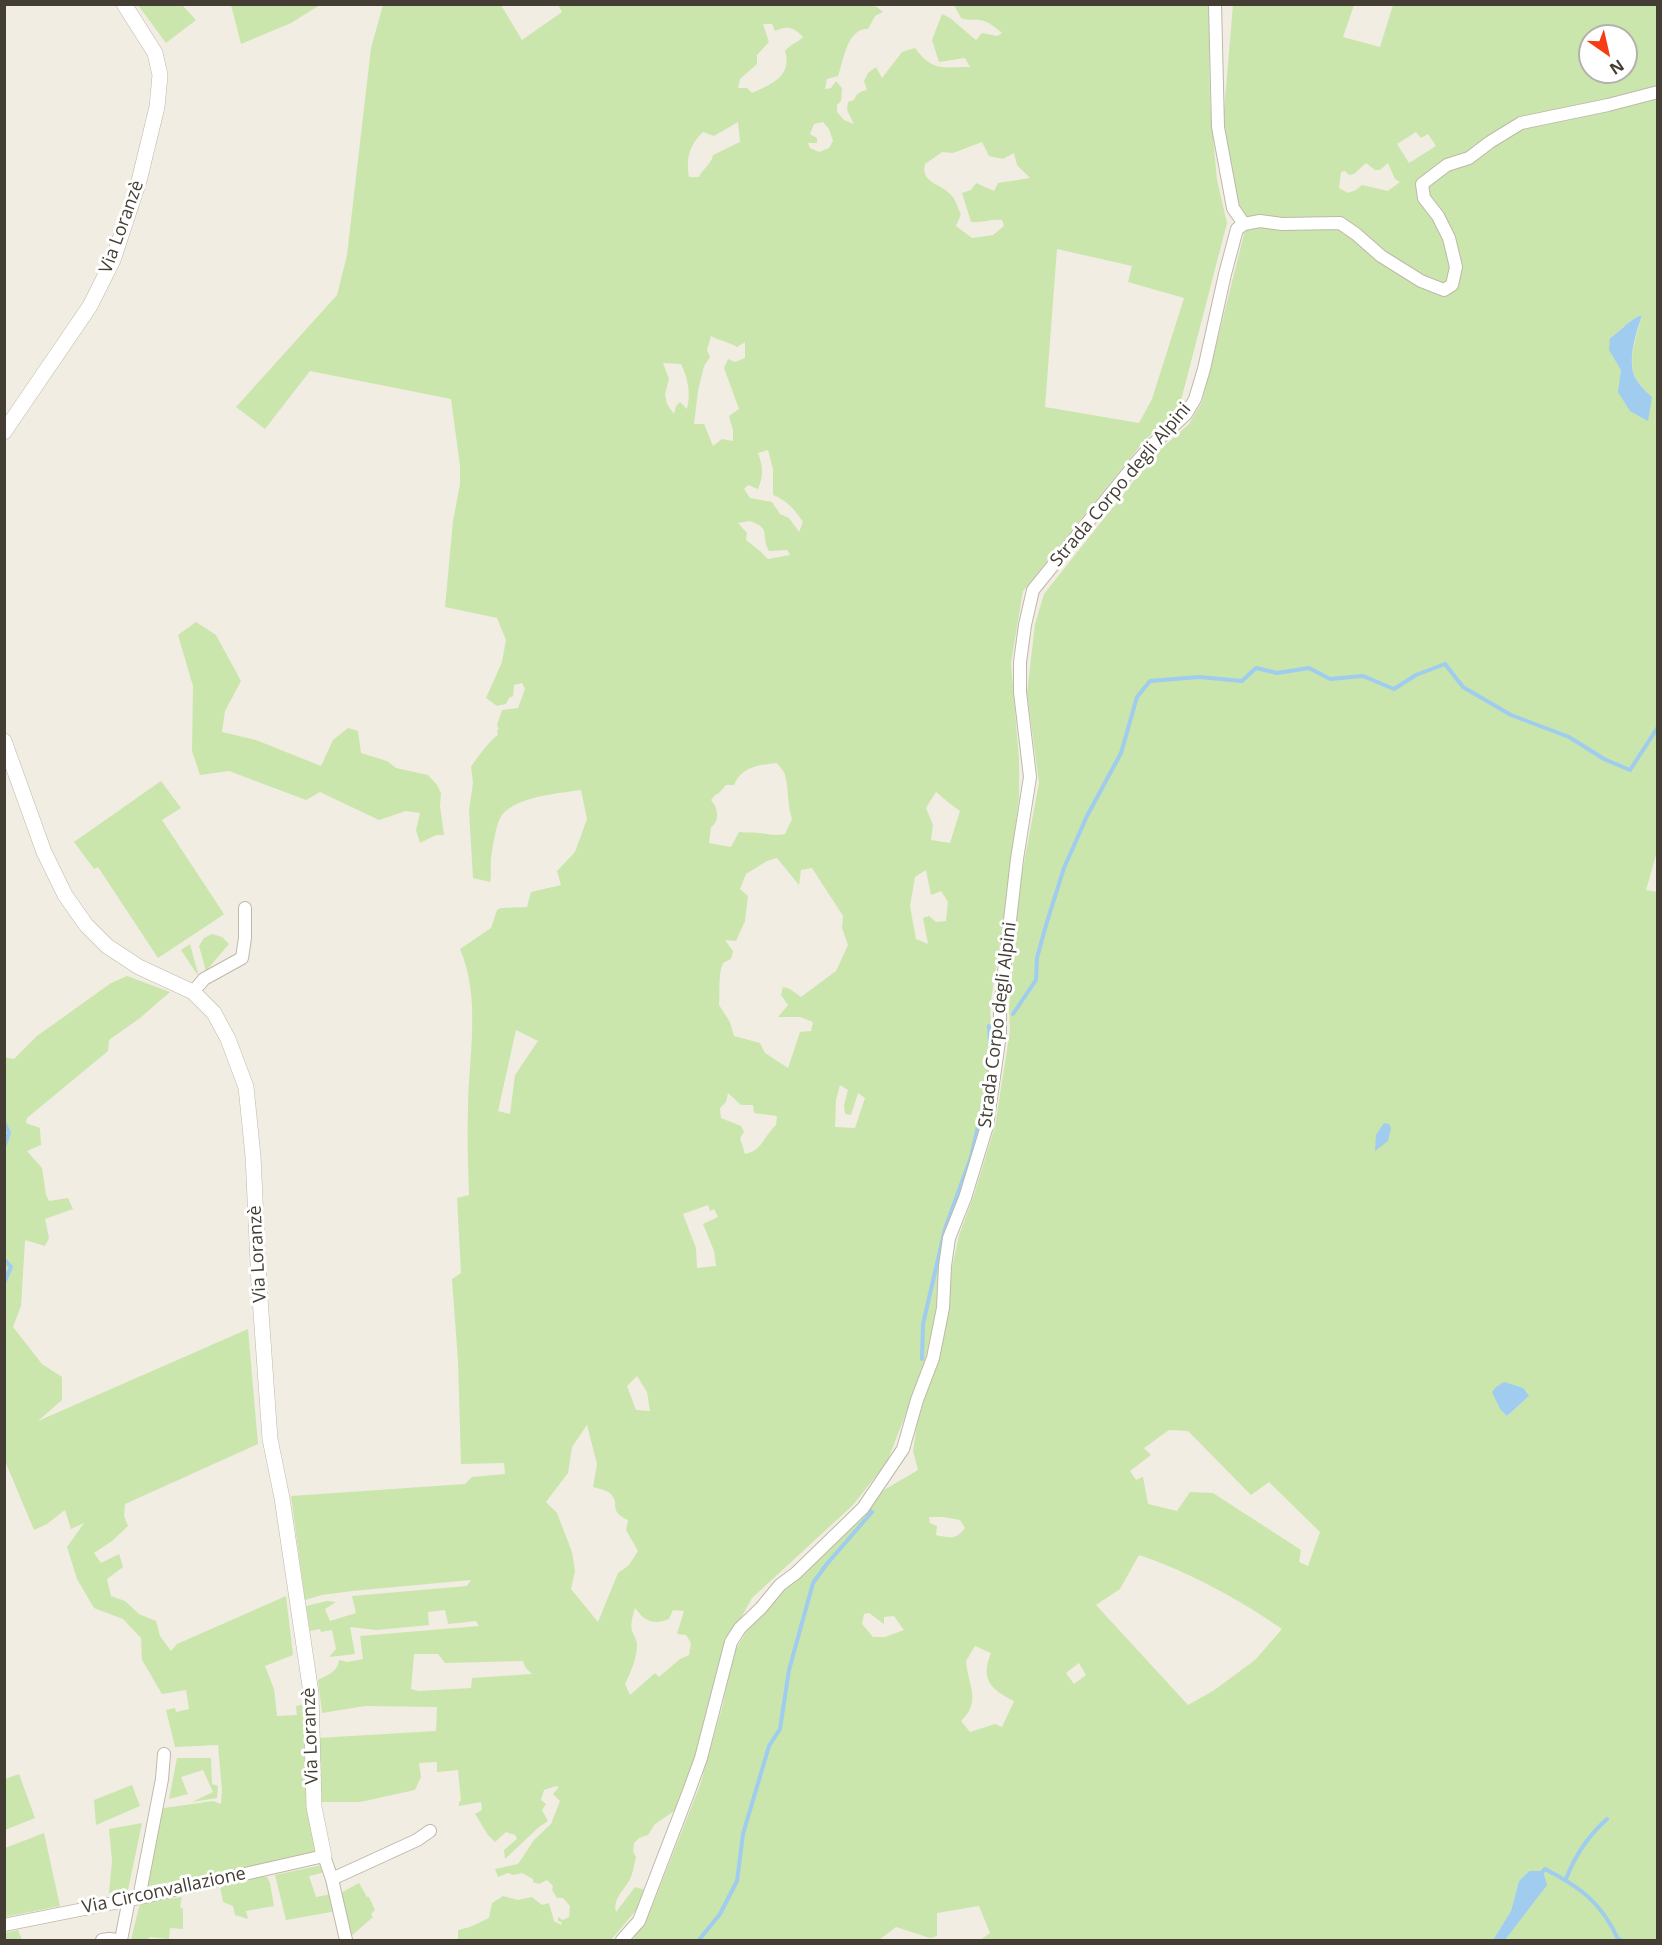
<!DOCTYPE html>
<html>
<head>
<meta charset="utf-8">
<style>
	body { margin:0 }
	#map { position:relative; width:1662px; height:1945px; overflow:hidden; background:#f1ede3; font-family:"Open Sans",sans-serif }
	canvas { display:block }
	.frame { position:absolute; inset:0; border:6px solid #433d33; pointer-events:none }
	.north { position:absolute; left:1578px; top:24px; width:60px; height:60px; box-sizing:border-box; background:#fff; border:2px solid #b4b1ad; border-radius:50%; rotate:146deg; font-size:16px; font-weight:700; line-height:24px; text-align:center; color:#433d33 }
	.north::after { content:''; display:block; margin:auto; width:21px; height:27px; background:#f73b14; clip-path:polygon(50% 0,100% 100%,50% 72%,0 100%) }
</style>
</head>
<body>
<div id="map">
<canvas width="1662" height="1945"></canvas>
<div class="frame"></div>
<div class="north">N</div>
</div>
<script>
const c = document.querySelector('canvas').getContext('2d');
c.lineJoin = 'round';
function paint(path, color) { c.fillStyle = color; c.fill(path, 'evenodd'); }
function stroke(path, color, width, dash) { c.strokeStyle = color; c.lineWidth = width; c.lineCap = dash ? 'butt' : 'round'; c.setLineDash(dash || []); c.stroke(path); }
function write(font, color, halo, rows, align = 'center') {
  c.font = font + ' "Open Sans",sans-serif'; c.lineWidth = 6; c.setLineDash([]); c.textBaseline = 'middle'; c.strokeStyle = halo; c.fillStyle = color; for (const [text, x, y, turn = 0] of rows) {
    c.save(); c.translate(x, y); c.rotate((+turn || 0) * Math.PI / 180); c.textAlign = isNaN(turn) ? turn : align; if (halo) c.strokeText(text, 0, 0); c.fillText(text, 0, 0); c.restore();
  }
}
const green = new Path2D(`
	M866 4 877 7 883 12 875 16 868 29C847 28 844 60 838 76L827 79 825 89 831 88 836 81 842 88 841 101 837 105V112L844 120 854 124 847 110 848 102 854 100C856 94 860 91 867 90L864 81 868 73 876 67 882 78 902 52 915 48C933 72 942 67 970 67L965 58 939 62 932 40 942 14 950 18 976 40 982 33 997 36 1002 33C996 28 988 21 980 20 973 19 968 21 961 18L954 5H1215L1209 26 1210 103 1217 180 1227 223 1179 408 1144 441 1023 591 1011 663 1019 759V797L1006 904 990 1007 993 1066 984 1124 945 1241 932 1347 887 1462 853 1505 752 1598 725 1647 698 1752 676 1810 655 1824 648 1835 639 1838 634 1843 633 1851 636 1857C634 1865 633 1874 629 1881 623 1891 613 1899 616 1912L635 1887 645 1890 638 1908 611 1940H458V1930L470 1927 489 1918 492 1903 503 1896 518 1900 532 1897 542 1905 549 1903 554 1921 561 1925 562 1922 558 1921V1917L563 1920 569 1917 570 1906 563 1898H557L552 1890 553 1886 547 1880 539 1884 533 1882V1879L522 1873 513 1875 508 1873 498 1877 495 1869 518 1864 534 1840 551 1824 560 1801 553 1794 559 1787 556 1786 544 1790 541 1800 546 1804 542 1810 548 1821 539 1827 505 1859 504 1850 517 1839 515 1835 506 1832 495 1842 488 1835 475 1814 482 1810 481 1802 459 1806V1802L461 1801 458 1770 437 1772V1762L419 1763 421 1777 415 1790 360 1802H320L317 1738 436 1731 437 1707 365 1706 322 1713 318 1680C327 1675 338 1672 339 1660L347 1662 363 1659 360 1636 479 1626 476 1621 448 1624 445 1610 428 1612 429 1625 377 1630 350 1627 355 1654 329 1657 336 1649 332 1630 321 1632 320 1629 310 1631 306 1606 327 1601 336 1602 325 1609 330 1621 356 1613 352 1596 467 1586 471 1580 352 1591 322 1595 305 1600 291 1496 465 1484 472 1477 505 1474 504 1463 461 1464 458 1361 452 1279 461 1273 457 1198 469 1195C468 1165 467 1136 468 1106 469 1055 481 998 460 949L491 928 497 910 501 908 527 907 531 892 561 885 557 871 575 852 587 819 581 790C560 793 511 797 500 818 496 826 492 850 491 859 490 868 492 874 490 882L473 878 469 810 473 783 471 767C476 759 491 739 498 735L497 730 499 729 497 725 502 710 518 708 525 689 522 683 514 685 513 696 509 698 506 704 497 706 486 698 502 662 506 640 497 618 445 607 453 521 460 484V466L451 399 310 371 265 429 236 407 337 295 347 255 371 48 383 5H501L522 40 562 12 558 5ZM763 24H772L775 31C787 25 794 27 803 37 797 43 789 45 785 51 793 76 770 85 752 93L747 88H738L740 79 757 64V55L769 42ZM738 122 740 142 713 155C711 165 703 168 699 177H689C686 159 689 145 703 132L714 136ZM823 122 829 129 833 141 829 148 819 152 810 148 808 143H817V138L810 134 814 124ZM982 142 989 156 1003 159 1014 153 1017 165 1030 178 998 183 994 191 976 183 971 190 962 193 971 222C982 223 991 219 1002 220L1004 226 993 235 972 238 956 226 961 214C958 209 956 200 952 196 942 183 920 184 925 164L942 152 953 153ZM1057 249 1132 266 1128 282 1184 298 1152 399 1139 423 1045 407ZM711 336C720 341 729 342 737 347L745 342V358L735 362 728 359 724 368 739 409 729 416 733 430V441L722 439 713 446 704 424H694L698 391 704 366 710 357 707 350ZM663 363 681 364C688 379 691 393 687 409L680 402 676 406 674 414 667 404 665 394 669 379ZM768 450 773 469V495C788 501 794 509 803 522L799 532 789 518 780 514 772 502 750 498 744 489 748 485 758 489C764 475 763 467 758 453ZM750 521C772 529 760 534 769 551L787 550 790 555 768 559 760 551 746 540 747 533 738 523ZM777 763C779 766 784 771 785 775 789 788 787 805 792 819L785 834C775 836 769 834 759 833 752 832 746 833 739 832L731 847 709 843 711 827C720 822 718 807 711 800L715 795 719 793 726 785H734C742 766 759 765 777 763ZM936 792 949 803 960 811 950 843 931 840 933 825 926 808ZM777 858 799 885 801 870 812 868 843 916 842 928 848 945 836 971 801 997 790 989 783 987 781 995 788 1005 778 1017H800L813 1022 811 1031 800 1032 788 1068 765 1053 760 1043 734 1036 730 1022 719 1005C720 993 718 973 723 963L731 959 733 951 725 940 736 941 745 921 748 896 740 889 746 874 767 861ZM926 870 931 895 941 891 948 902 946 921 936 922 929 916 923 918 928 944 916 939 910 906 915 877ZM516 1030 538 1041 515 1075 510 1114 498 1111ZM840 1085 848 1090 844 1105 845 1114 851 1115 858 1093 865 1098 855 1128 835 1127 836 1100ZM728 1093 741 1105H753L754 1113 777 1116 776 1125C764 1136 762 1151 745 1154L740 1138 744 1132 741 1126 721 1118 720 1108 726 1102ZM708 1205 710 1211 714 1209 718 1217 703 1224 714 1251 716 1266 697 1268 696 1248 683 1214ZM637 1376 647 1392 650 1411 636 1410 627 1386ZM587 1425 597 1464 593 1487C599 1489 607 1490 611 1494 621 1505 607 1510 628 1520L626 1530 638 1551 629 1565 618 1573 598 1622 571 1589 575 1571 572 1552 557 1513 546 1502 568 1473 572 1447ZM635 1608C644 1620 652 1626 669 1619L673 1610 684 1611 677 1634 686 1635 691 1643 689 1655 680 1659 659 1677 655 1673 630 1695 625 1684C631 1671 637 1659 637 1644 637 1640 634 1636 632 1631 630 1623 633 1615 635 1608ZM414 1654H438L445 1663 523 1661 525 1667 532 1674 472 1678 471 1688 419 1691 411 1689Z
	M138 5H182L196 20 166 43Z
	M231 5V4L320 5 291 23 241 44Z
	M1233 5H1354L1343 37 1380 47 1393 5H1657L1658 848 1646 890 1658 892 1657 1940H1505L1546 1885 1543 1871H1529L1519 1881 1511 1911 1493 1940H980L990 1933 979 1906 937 1913V1936L930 1938 896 1927 879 1940H634L635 1934 643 1925 654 1902 700 1785 723 1704 733 1654 751 1624 884 1490 918 1470 913 1451 917 1424 940 1349 951 1272 959 1235 974 1195 995 1126 1010 1031 1009 1008 1019 889 1039 783 1027 693 1035 624 1044 594 1155 454 1189 424 1202 402 1244 234 1223 123ZM1590 36H1626V72H1590ZM1416 132 1421 138 1428 134 1436 146 1409 163 1397 144ZM1366 163 1375 170H1380L1388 163 1395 179 1400 182 1388 191 1362 185 1356 190 1348 193 1339 188 1341 172 1345 171 1349 175 1354 174ZM1642 315C1637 335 1625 364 1638 382 1642 388 1647 392 1652 397L1620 386 1621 370 1610 338C1621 330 1629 319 1642 315ZM1529 1396 1507 1416 1497 1404ZM1169 1430 1188 1431 1251 1495 1269 1482 1320 1532 1308 1566 1299 1562 1301 1550 1213 1493 1190 1492 1177 1511 1148 1504 1143 1477 1136 1480 1130 1471 1151 1455 1144 1448ZM929 1517H943L960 1520 965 1528C956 1540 950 1538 936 1535L937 1526 930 1523ZM1139 1555C1189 1572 1239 1599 1282 1629L1255 1660 1213 1691 1188 1705 1096 1605 1120 1589ZM869 1613 884 1624V1617L894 1616 904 1630 885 1637H873L862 1624 864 1614ZM975 1646 991 1653C980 1679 991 1690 1014 1701L1002 1727 995 1724 970 1732 961 1721C982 1701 968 1686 966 1661ZM1079 1663 1086 1675 1074 1684 1066 1673Z
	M196 622 216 635 241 681 225 711 222 732 256 740 321 766 333 740 348 728 358 731 361 753 387 761 396 768 428 775 437 785 441 793 440 806 444 835H436L420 843 416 830 420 813 406 811 379 820 320 792 306 800 229 771 200 775 192 751 193 686 178 635Z
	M161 781 181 808 162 820 224 914 229 911 158 958 98 867 94 869 74 842Z
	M212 934 222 937 229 944 206 971 199 946 204 938Z
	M190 944 199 977 181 950Z
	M127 976 170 992 140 1018 109 1040 108 1051 27 1118 26 1123 40 1128 41 1145 27 1151 42 1168 46 1195 49 1201 68 1198 73 1209 45 1219 49 1238 45 1246 25 1240 21 1306 13 1327 42 1364 62 1377V1400L38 1421 248 1329 258 1444 125 1504 124 1516 128 1526 112 1541 94 1553 101 1563 119 1554 123 1567 107 1579 111 1596 125 1601 139 1614 156 1621 160 1636 171 1651 177 1644 286 1596 293 1655 265 1666 274 1689 277 1716 297 1715 296 1706 305 1704 320 1852 236 1870 149 1886 146 1884 157 1809 213 1801 221 1804 222 1790 218 1745 175 1747 166 1710 175 1708 176 1712 189 1709 186 1690 162 1694 142 1660 141 1638 123 1619 94 1608 77 1579 67 1547 84 1523 71 1529 65 1510 47 1524 34 1530 5 1461 4 1057 14 1059 37 1036 111 983Z
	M177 1758H211L212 1784 218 1786 217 1798 192 1802 213 1792 203 1770 181 1777 188 1794 169 1799Z
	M19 1774 35 1818 5 1830V1779Z
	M132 1785 140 1806 96 1825 94 1800Z
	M142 1823 128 1890 109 1893 112 1861 109 1829Z
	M44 1833 60 1906 5 1917V1848Z
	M322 1865 325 1872 309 1876 316 1897 332 1894 337 1911 286 1920 275 1875Z
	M260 1877H267L270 1883 274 1906 246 1911 248 1919 235 1915 233 1906 223 1902 220 1886Z
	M359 1883 367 1897H369L375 1910 371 1914 373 1917 349 1938 339 1894Z
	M182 1897 180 1907 183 1909V1929L170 1928 169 1939 150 1937 147 1940H131L140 1903Z
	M18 1930 22 1940H5V1933Z`);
const water = new Path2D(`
	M1642 315C1636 334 1625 365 1638 382 1642 388 1647 392 1652 397L1648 421 1630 411 1618 392 1621 370 1609 350 1610 338C1622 330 1629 319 1642 315Z
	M1384 1123 1389 1124 1391 1128 1388 1141 1375 1151 1376 1135Z
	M1504 1382 1523 1388 1529 1396 1507 1416 1500 1409 1492 1392 1496 1387Z
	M1529 1871H1543L1547 1885 1505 1940H1493L1511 1911 1519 1881Z`);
const stream = new Path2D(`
	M1013 1014 1036 980 1037 958 1046 925 1064 868 1087 816 1121 753 1137 697 1150 681 1199 677 1242 681 1256 668 1277 673 1309 668 1330 679 1363 676 1394 689 1416 675 1445 664 1463 687 1511 715 1569 737 1604 759 1630 770 1658 727
	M989 1026 991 1061
	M4 1122 9 1133 4 1147
	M4 1259 11 1267 4 1283
	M922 1359 923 1324 945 1229 971 1157 986 1092
	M1543 1871 1545 1869C1580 1887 1601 1902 1618 1939L1621 1940
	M1566 1879C1575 1855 1587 1837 1607 1819
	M699 1940 720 1914 737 1881 743 1834 769 1746 780 1729 789 1670 813 1583 826 1565 871 1513 872 1512 867 1508`);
const minor = new Path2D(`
	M1215 4 1218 127 1233 208 1244 224
	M193 992 204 979 242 958 245 938V908
	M332 1879 417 1840 430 1831
	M139 1898 162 1779 164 1754
	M4 1925 139 1898 324 1856 332 1879 346 1940
	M102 1940 109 1939 118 1940
	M121 1940 129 1899
	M622 1940 639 1921 689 1791 701 1758 731 1642 740 1628 761 1608 780 1585 796 1573 863 1508 903 1449 917 1400 933 1358 943 1308 945 1266 949 1238 965 1198 987 1126 1000 1034V1008L1017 859 1030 777 1020 692V662L1025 625 1033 590 1135 464 1151 446 1186 414 1195 399 1204 369 1225 274 1237 229 1244 224 1260 221 1282 224 1340 223 1356 234 1381 256 1421 281 1444 290 1452 285 1456 267 1449 238 1438 216 1424 198 1422 184 1447 165 1469 158 1490 142 1521 123 1608 105 1658 92`);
const tertiary = new Path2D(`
	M4 432 90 306 113 260 139 181 157 107 160 75 155 53 124 4
	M4 741 44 852 65 895 86 925 107 946 139 967 193 992 214 1013 228 1039 246 1087 253 1156 259 1284 270 1439 282 1498 311 1693 314 1807 324 1856`);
const streetNames = [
	["Via Loranzè",122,227,-70],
	["Strada Corpo degli Alpini",1121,485,-50],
	["Strada Corpo degli Alpini",998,1025,-83],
	["Via Loranzè",258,1254,-93],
	["Via Loranzè",311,1736,-92],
	["Via Circonvallazione",164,1891,-12]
];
paint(green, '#cae6ac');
paint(water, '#9fccef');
stroke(stream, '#9fccef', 4);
stroke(minor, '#bfb8a9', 14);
stroke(tertiary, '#bfb8a9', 16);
stroke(minor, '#fff', 12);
stroke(tertiary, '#fff', 15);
write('18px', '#433d33', '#fff', streetNames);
</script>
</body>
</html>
